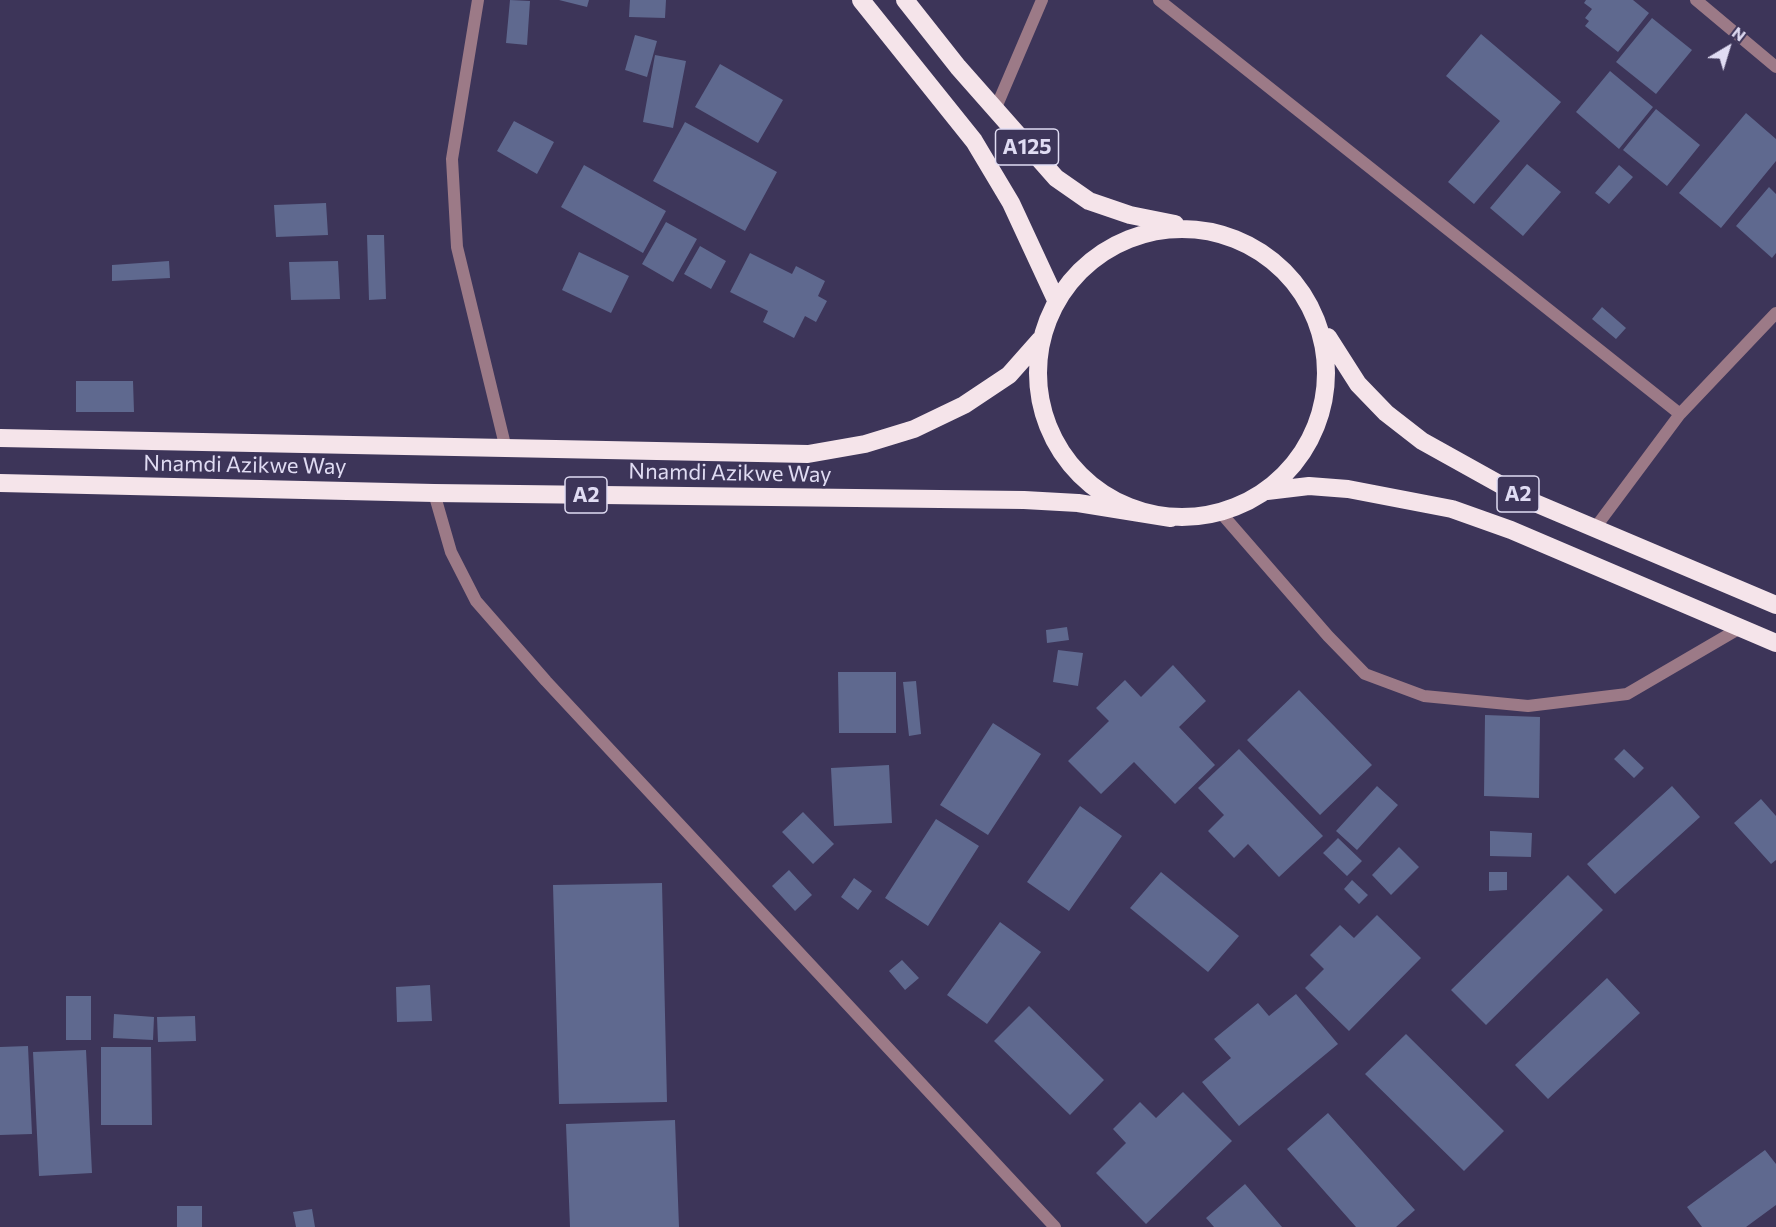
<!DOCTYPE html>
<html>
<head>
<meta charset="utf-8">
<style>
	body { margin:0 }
	#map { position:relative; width:1776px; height:1227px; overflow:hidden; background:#3d3559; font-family:Commissioner,sans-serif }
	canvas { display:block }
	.north { position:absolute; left:1698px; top:18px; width:60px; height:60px; -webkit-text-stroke:4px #3d3559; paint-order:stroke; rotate:38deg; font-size:16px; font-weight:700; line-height:24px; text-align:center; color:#e0dcf3 }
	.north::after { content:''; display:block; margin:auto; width:21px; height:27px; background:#e0dcf3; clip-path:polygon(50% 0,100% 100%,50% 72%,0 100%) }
</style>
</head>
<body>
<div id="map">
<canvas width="1776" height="1227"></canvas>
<div class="north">N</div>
</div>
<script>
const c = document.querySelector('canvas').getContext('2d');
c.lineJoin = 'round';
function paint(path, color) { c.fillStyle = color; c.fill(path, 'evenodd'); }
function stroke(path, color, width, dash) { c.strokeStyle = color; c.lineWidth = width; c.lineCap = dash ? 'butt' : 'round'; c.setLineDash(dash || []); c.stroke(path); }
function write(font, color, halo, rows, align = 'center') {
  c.font = font + ' Commissioner,sans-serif'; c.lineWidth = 4.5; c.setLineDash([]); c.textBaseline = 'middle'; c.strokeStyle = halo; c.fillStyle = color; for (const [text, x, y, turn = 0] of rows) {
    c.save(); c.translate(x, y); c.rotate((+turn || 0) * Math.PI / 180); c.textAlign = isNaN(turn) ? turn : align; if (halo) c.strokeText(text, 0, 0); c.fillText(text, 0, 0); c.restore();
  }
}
const building = new Path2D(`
	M510 0 530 1 527 45 506 43Z
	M559 0H589L587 7Z
	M630 0H666L665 18 629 17Z
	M1586 0H1633L1649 13 1618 52 1585 26 1589 21 1585 18 1592 9 1584 3Z
	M1652 18 1692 50 1656 94 1616 62Z
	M1481 34 1561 102 1474 204 1448 182 1500 121 1446 76Z
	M635 35 657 41 647 77 625 70Z
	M655 55 686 61 673 128 643 122Z
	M720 64 783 100 758 143 695 107Z
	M1610 71 1653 107 1619 149 1576 112Z
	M1656 109 1700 145 1667 186 1623 150Z
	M1746 113 1776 139V161L1721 228 1679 193Z
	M514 121 554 142 537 174 497 151Z
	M685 122 777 172 745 231 653 181Z
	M1527 164 1561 192 1523 236 1490 208Z
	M584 165 666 211 643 253 561 207Z
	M1619 165 1633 177 1609 204 1595 193Z
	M1769 187 1776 194V253L1772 258 1736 226Z
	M326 203 328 235 276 237 274 205Z
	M666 222 697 239 673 282 642 264Z
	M367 235H384L386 299 369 300Z
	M700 246 726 261 711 289 684 274Z
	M579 252 629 276 611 313 562 290Z
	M750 253 792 274 796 266 825 281 818 296 827 301 816 322 805 316 794 338 763 322 768 311 730 292Z
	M169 261 170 278 112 281V265Z
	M338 261 340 299 291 300 289 262Z
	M1602 307 1626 328 1616 339 1592 319Z
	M76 381H133L134 412H76Z
	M1067 627 1069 640 1047 643 1046 630Z
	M1058 650 1083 653 1078 686 1053 682Z
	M1173 665 1206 701 1179 727 1215 765 1175 804 1134 762 1101 794 1068 761 1109 721 1096 708 1125 680 1141 697Z
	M838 672H896V733H839Z
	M916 681 921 734 909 736 903 682Z
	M1299 690 1372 765 1320 815 1247 740Z
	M1485 715 1540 717 1539 798 1484 796Z
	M993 723 1041 754 988 835 940 805Z
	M1239 749 1323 836 1279 877 1248 844 1234 858 1208 831 1224 815 1198 788Z
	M1624 749 1644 768 1634 778 1614 759Z
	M889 765 892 823 834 826 831 768Z
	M1377 786 1398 805 1357 850 1336 831Z
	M1672 786 1700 817 1615 894 1587 864Z
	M1761 799 1776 816V860L1771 864 1734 823Z
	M1080 806 1122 836 1069 911 1027 882Z
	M803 812 834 844 813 864 782 832Z
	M936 819 979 846 928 926 885 898Z
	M1490 831 1532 833 1531 857 1490 856Z
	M1338 838 1362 861 1347 876 1323 853Z
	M1399 847 1419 867 1391 895 1372 875Z
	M789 870 812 895 795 911 772 886Z
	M1161 872 1239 936 1208 972 1130 908Z
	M1489 872H1507V890L1489 891Z
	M1568 875 1603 910 1486 1025 1451 990Z
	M854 878 872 891 858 910 841 897Z
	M1352 880 1368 895 1359 904 1344 889Z
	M662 883 667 1102 559 1104 553 885Z
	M1377 915 1421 958 1349 1031 1305 988 1324 969 1310 955 1340 925 1354 938Z
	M1000 922 1041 952 987 1024 947 995Z
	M902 960 919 978 905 990 889 971Z
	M1607 978 1640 1013 1548 1099 1515 1065Z
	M430 985 432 1021 397 1022 396 987Z
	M1296 994 1338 1044 1239 1126 1202 1082 1231 1058 1214 1039 1258 1003 1269 1016Z
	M66 996H91V1040H66Z
	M1029 1006 1104 1080 1070 1115 994 1041Z
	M114 1014 154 1017 153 1040 113 1038Z
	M195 1016 196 1041 158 1042 157 1017Z
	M1406 1034 1504 1131 1464 1171 1365 1074Z
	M28 1046 32 1134 0 1135V1047Z
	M101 1047H151L152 1125H101Z
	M86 1050 92 1173 39 1176 33 1052Z
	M1183 1092 1232 1141 1146 1224 1096 1173 1126 1143 1113 1129 1140 1102 1156 1118Z
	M1328 1113 1415 1210 1396 1227H1356L1287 1149Z
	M675 1120 679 1227H570L566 1124Z
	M1765 1150 1776 1164V1205L1746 1227H1702L1687 1207Z
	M1245 1184 1282 1227H1214L1206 1218Z
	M177 1206H202V1227H177Z
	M312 1209 315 1227H296L293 1212Z`);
const lane = new Path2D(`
	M1221 513 1328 636 1365 674 1424 696 1528 706 1627 694 1740 628`);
const street = new Path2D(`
	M478 0 452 159 457 247 506 449
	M1159 0 1680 414
	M1696 0 1776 67
	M995 110 1042 0
	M434 493 451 552 476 601 546 681 1055 1227
	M1595 528 1680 414 1776 313`);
const highway = new Path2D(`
	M861 0 974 141 1011 203 1056 300
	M905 0 958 67 1056 178 1089 201 1130 215 1175 224
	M1038 373a144 144 0 1 1 288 0a144 144 0 1 1-288 0Z
	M1328 337 1358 384 1386 413 1422 441 1528 500 1776 605
	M0 438 808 454 865 444 914 429 964 405 1009 375 1040 340
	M0 483 434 493 1024 500 1078 503 1171 518
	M1267 491 1309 486 1348 489 1452 509 1511 530 1776 643`);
const shields = [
	[1027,147,63],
	[1518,494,42],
	[586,495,42]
];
const shieldNames = [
	["A125",1027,147],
	["A2",1518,494],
	["A2",586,495]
];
const streetNames = [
	["Nnamdi Azikwe Way",245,465,1],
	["Nnamdi Azikwe Way",730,473,1]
];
paint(building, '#5f698f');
stroke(lane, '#9c7a87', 12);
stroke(street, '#9c7a87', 12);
stroke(highway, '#f5e4ea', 18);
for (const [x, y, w] of shields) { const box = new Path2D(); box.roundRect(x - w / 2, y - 18, w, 36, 4.5); c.fillStyle = '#3d3559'; c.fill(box); stroke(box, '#e0dcf3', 1.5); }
write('bold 21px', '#e0dcf3', null, shieldNames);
write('22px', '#e0dcf3', '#3d3559', streetNames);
</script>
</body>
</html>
